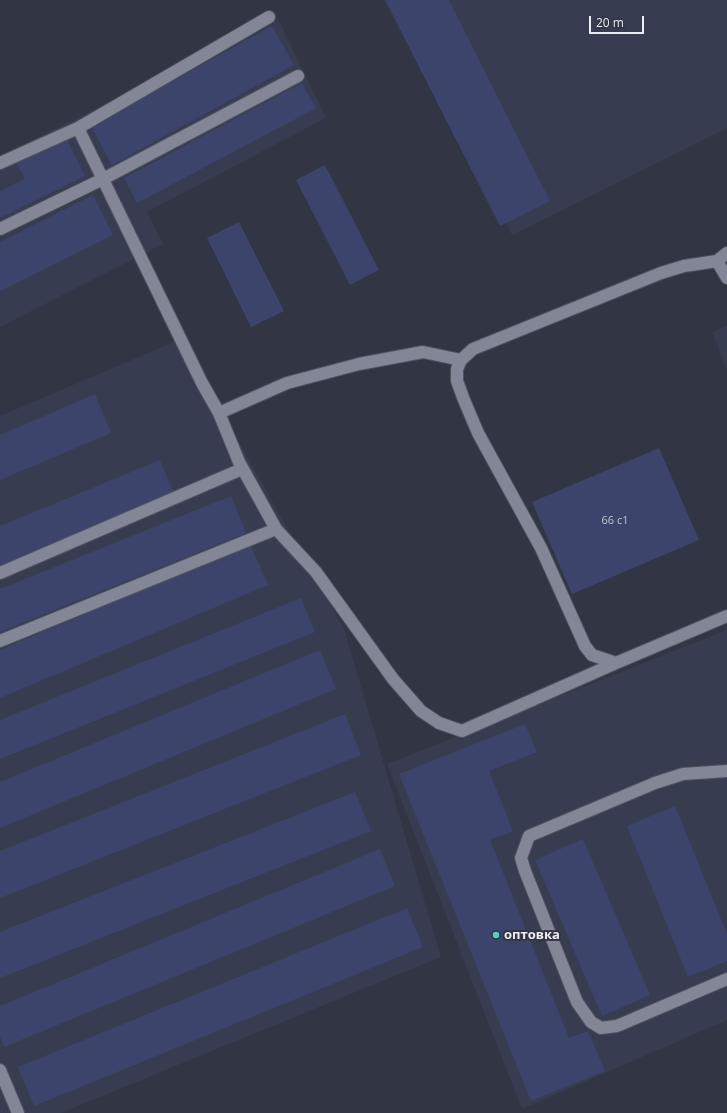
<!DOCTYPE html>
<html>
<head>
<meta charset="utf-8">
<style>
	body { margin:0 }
	#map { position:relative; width:727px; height:1113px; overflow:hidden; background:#323543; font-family:"Open Sans",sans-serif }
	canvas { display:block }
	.scale { position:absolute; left:589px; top:16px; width:55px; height:18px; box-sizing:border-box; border:2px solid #ebedf6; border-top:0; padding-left:5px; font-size:12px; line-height:14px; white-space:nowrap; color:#ebedf6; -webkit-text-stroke:3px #323543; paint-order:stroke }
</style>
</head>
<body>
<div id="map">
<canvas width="727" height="1113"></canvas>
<div class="scale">20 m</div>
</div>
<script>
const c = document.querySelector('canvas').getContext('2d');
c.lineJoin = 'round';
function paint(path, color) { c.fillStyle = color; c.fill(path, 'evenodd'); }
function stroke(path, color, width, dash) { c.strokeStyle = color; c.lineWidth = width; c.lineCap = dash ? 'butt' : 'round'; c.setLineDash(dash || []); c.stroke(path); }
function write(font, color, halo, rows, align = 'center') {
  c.font = font + ' "Open Sans",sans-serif'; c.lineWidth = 4; c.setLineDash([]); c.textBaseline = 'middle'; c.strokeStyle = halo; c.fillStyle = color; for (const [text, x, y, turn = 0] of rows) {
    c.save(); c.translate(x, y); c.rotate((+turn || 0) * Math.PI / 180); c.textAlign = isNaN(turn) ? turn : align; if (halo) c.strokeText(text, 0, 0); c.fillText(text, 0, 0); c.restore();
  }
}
const built = new Path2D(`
	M393 0H727V128L512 235Z
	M278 19 326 118 147 212 163 244 0 327V156Z
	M727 326V370L712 332Z
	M181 339 344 629 441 957 61 1113H0V416Z
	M727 630V1020L522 1109 387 764Z`);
const building = new Path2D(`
	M385 0H449L550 201 500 226Z
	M272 26 294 65 112 165 91 126Z
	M302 83 316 108 137 203 124 178Z
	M66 138 85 176 0 218V191L25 179 16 163Z
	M325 165 379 270 350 285 296 180Z
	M93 195 113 235 0 291V242Z
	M239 222 284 311 251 327 207 238Z
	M95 394 111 433 0 480V435Z
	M659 448 699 540 572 594 532 502Z
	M160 460 175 496 0 569V526Z
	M231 496 246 533 0 632V589Z
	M250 544 268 585 0 698V650Z
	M301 598 315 632 0 759V720Z
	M320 650 336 689 0 828V782Z
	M345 714 361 755 0 898V851Z
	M525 724 537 752 489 771 513 831 490 840 569 1038 588 1031 605 1071 531 1101 399 774Z
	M355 792 371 831 0 978V932Z
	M675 806 727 934V961L688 977 627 826Z
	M583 839 650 995 602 1016 535 860Z
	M380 849 395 886 4 1047 0 1036V1006Z
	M407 908 423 947 34 1106 18 1067Z`);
const minor = new Path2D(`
	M78 128 202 383 219 413
	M0 163 78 128 269 17
	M0 229 103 179 298 76
	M717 261 727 253
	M727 278 717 261 684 266 661 273 473 349 461 360 457 369V381L464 400 478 433 541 548 585 646 592 655 616 663 727 616
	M461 360 423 352 359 364 287 383 219 413 239 462 276 529 316 572 393 679 421 711 439 723 462 731 616 663
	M0 573 242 469
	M0 641 276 529
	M727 771 683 774 655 783 529 836 521 858 525 871 577 1002 591 1022 601 1028 617 1026 727 979
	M0 1070 18 1113`);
const markers = [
	[496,935,4,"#55cec4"]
];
const numberNames = [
	["66 с1",615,521]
];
const poiNames = [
	["оптовка",504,935]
];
paint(built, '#383c50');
paint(building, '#3d446c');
stroke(minor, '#50535e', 14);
stroke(minor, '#838696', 12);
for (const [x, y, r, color] of markers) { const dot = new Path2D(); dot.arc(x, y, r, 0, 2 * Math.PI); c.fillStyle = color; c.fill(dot); stroke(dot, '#323543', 1.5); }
write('11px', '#c0c3d4', null, numberNames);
write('bold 13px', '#ebedf6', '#323543', poiNames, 'left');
</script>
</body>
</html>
